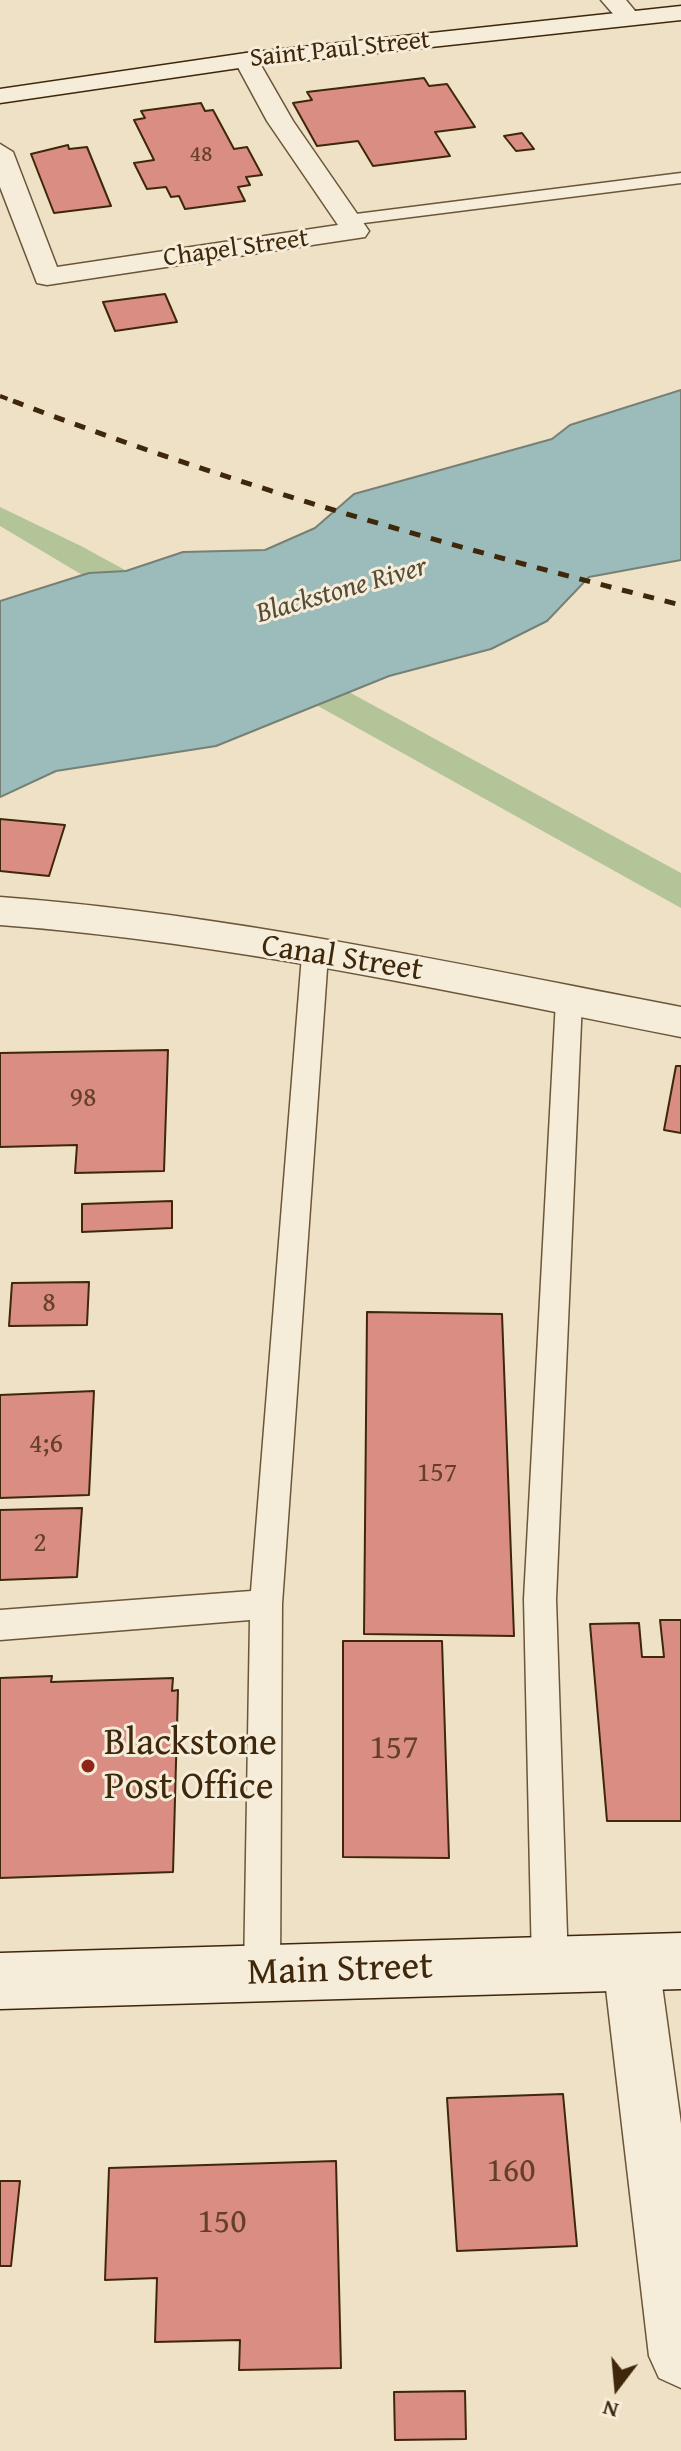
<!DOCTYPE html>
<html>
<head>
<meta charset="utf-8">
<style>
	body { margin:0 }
	#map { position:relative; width:681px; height:2451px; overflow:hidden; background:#efe1c5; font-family:"Gentium Book Plus",serif }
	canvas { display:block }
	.north { position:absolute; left:577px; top:2347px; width:80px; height:80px; -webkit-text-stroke:6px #f5ecd9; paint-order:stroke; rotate:196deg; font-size:22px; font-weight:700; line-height:32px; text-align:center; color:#3e270a }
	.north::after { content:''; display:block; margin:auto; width:28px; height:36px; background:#3e270a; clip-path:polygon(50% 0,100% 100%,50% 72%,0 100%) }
</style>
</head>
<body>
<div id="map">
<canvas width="681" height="2451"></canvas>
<div class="north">N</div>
</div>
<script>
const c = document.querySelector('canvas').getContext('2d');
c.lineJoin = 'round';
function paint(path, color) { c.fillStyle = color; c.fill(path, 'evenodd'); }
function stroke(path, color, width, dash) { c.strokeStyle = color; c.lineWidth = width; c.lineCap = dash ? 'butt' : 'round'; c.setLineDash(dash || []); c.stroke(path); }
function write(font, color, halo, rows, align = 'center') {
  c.font = font + ' "Gentium Book Plus",serif'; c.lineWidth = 6; c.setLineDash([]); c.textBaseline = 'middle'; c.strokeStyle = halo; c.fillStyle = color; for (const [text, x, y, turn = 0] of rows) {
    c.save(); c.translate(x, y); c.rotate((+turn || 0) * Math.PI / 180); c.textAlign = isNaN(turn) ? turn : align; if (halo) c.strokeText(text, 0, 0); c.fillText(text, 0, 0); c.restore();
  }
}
const green = new Path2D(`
	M0 507 81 546 681 873V908L79 573 0 526Z`);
const water = new Path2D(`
	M681 390V560L589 577 547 621 491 649 389 676 216 746 56 771 0 797V601L89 573 126 571 183 552 265 550 315 528 354 494 552 439 570 425Z`);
const building = new Path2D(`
	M424 78 429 86 447 84 475 127 435 132 450 156 373 166 358 141 317 146 293 103 312 100 307 92Z
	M201 103 205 111 213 110 234 149 247 147 262 175 246 177 250 185 238 187 245 201 185 209 179 196 171 197 166 187 147 189 134 163 154 160 134 120 145 118 141 111Z
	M522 133 534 149 516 151 504 136Z
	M68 145 69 149 87 147 111 206 54 213 31 154Z
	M165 294 177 322 115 331 103 302Z
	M0 819 65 825 49 876 0 871Z
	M168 1050 164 1171 75 1173 77 1145 0 1147V1053Z
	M676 1066H681V1133L664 1130Z
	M172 1201V1228L82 1232V1204Z
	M89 1282 87 1325 9 1326 12 1283Z
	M367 1312 502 1314 514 1636 364 1634Z
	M94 1391 89 1495 0 1498V1395Z
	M82 1508 77 1577 0 1580V1510Z
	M660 1620H681V1821H607L590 1624 639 1623 642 1657H664Z
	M343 1641H442L449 1858 343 1857Z
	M52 1676 51 1682 173 1678 172 1691 178 1690 173 1872 0 1878V1678Z
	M563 2094 577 2246 457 2251 447 2098Z
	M336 2161 341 2368 239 2370 240 2340 155 2342 157 2278 105 2280 109 2168Z
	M0 2181H20L11 2266H0Z
	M465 2391 466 2439 395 2440 394 2392Z`);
const service = new Path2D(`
	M681 173V183L348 225 339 220 348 215Z
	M315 946 324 949 328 955 282 1604 280 1973 275 1986 262 1991 249 1986 244 1973 250 1620 0 1640V1610L251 1591 302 955 306 949Z
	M569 991 578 993 582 1000 556 1599 568 1965 563 1978 550 1983 537 1978 532 1965 524 1599 556 1000 560 993Z`);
const minor = new Path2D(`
	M601 0H626L641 18 637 23H621Z
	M246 53 258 60 293 121 369 231 365 237 47 285 37 283 0 187V144L13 152 57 267 338 225 267 121 234 60Z
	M631 1935 651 1943 659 1963 681 2124V2388L659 2378 649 2356 603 1963 611 1943Z`);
const tertiary = new Path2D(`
	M0 897C229 914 456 964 681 1007V1037C456 993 229 942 0 925Z`);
const secondary = new Path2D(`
	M681 6V20L246 67 0 103V89L246 53Z
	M681 1933V1989L0 2009V1953Z`);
const railFar1 = new Path2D(`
	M0 396 19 403`);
const rail = new Path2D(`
	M13 401C231 485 455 548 681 605`);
const markers = [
	[88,1766,8,"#8f2418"]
];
const farNumbernames = [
	["48",201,155]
];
const farStreetnames = [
	["Saint Paul Street",340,50,-6],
	["Chapel Street",236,249,-8]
];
const farWaternames = [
	["Blackstone River",342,591,-16]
];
const numberNames = [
	["98",83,1099],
	["8",49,1304],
	["4;6",46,1445],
	["157",437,1474],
	["2",40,1544]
];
const streetNames = [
	["Canal Street",342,959,9]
];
const nearNumbernames = [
	["157",394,1749],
	["160",511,2172],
	["150",222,2223]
];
const nearPoinames = [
	["Blackstone",104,1744],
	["Post Office",104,1788]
];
const nearStreetnames = [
	["Main Street",340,1971,-2]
];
paint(green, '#b4c499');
paint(water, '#9bbcba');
stroke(water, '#768074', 2);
paint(building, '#da8d82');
stroke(building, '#3e270a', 2);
stroke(service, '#6a5639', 3);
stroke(minor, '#6a5639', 3);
stroke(tertiary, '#6a5639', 3);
stroke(secondary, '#3e270a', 3);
paint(service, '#f5ecd9');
paint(minor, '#f5ecd9');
paint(tertiary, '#f5ecd9');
paint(secondary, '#f5ecd9');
stroke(railFar1, '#3e270a', 4, [8, 8]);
stroke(rail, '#3e270a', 5, [11, 11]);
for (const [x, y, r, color] of markers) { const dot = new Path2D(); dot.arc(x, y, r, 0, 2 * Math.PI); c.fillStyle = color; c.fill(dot); stroke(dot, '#f5ecd9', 3); }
write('24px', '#654028', null, farNumbernames);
write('26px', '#3e270a', '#f5ecd9', farStreetnames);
write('italic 28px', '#554c36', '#f5ecd9', farWaternames);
write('28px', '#654028', null, numberNames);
write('32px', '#3e270a', '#f5ecd9', streetNames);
write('34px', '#654028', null, nearNumbernames);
write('38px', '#3e270a', '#f5ecd9', nearPoinames, 'left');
write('38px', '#3e270a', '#f5ecd9', nearStreetnames);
</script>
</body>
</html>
